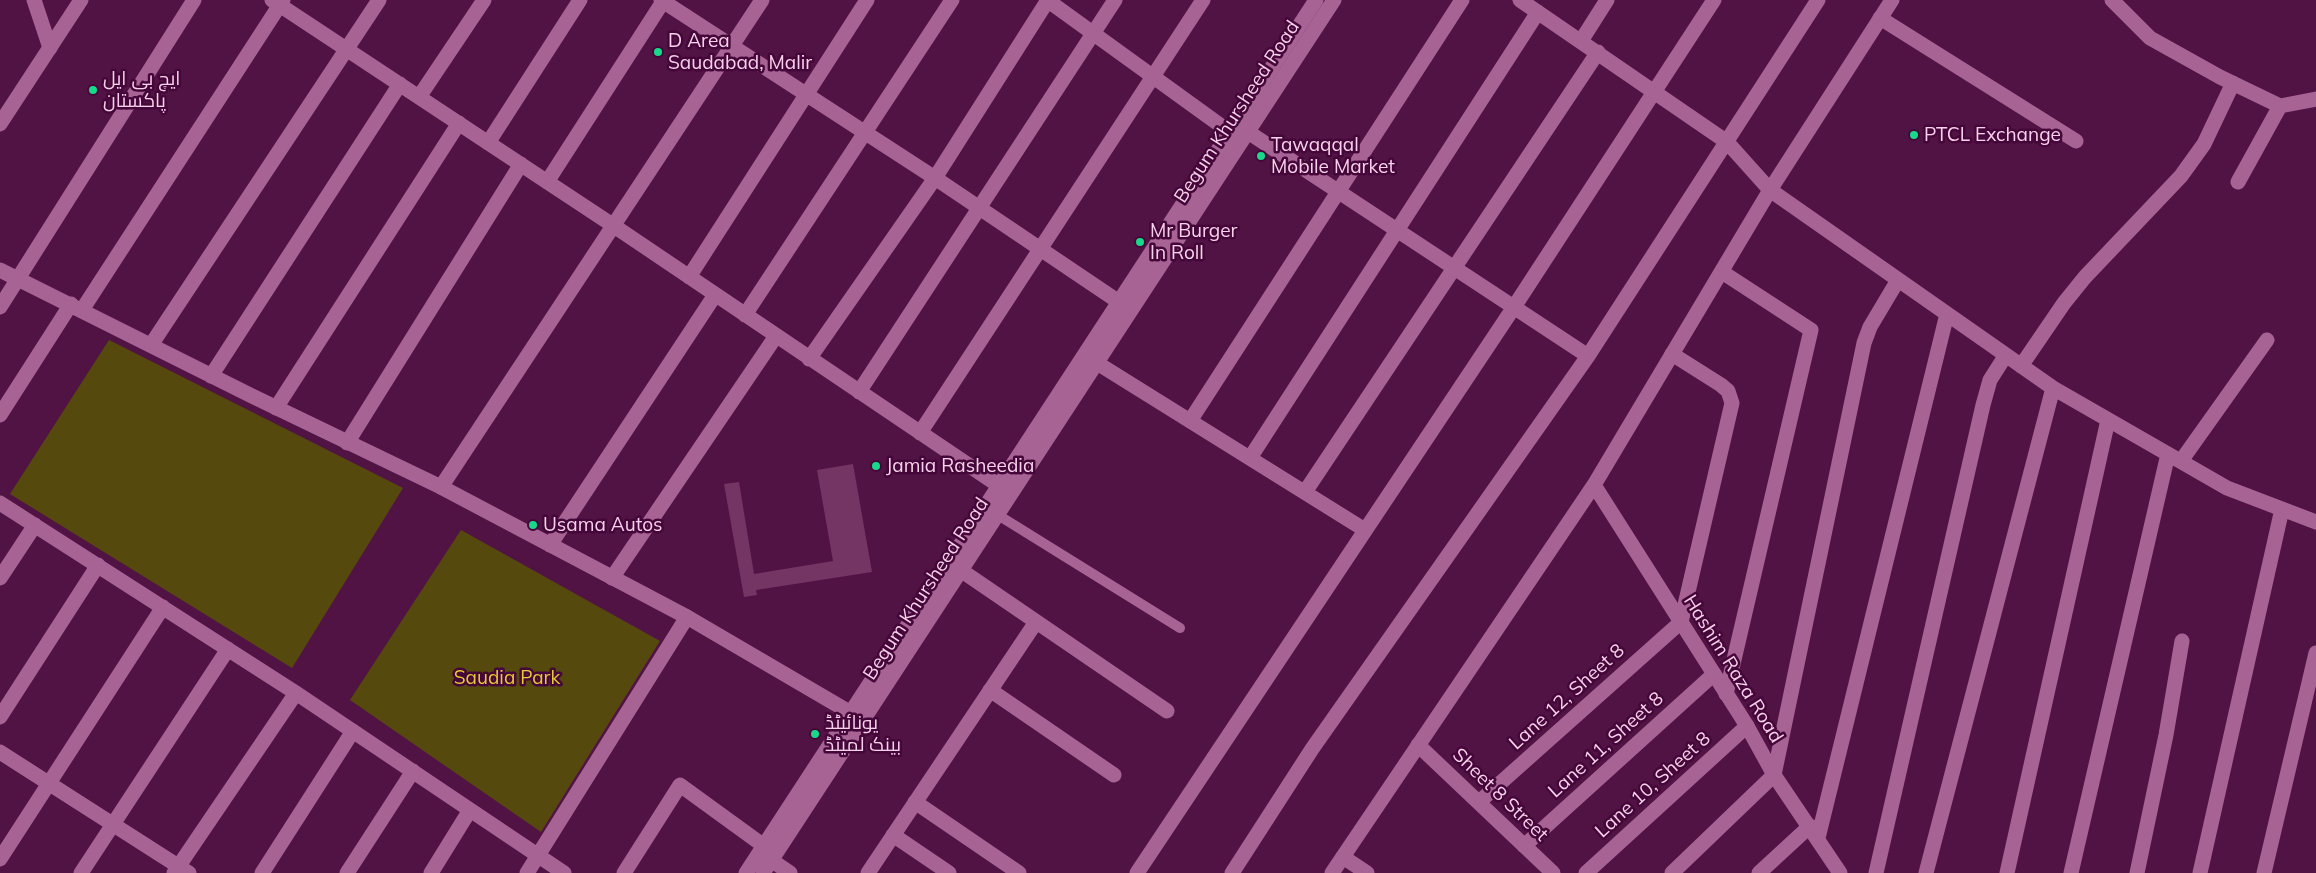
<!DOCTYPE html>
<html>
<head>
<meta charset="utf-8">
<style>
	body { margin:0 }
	canvas { display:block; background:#511344 }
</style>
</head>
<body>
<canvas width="2316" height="873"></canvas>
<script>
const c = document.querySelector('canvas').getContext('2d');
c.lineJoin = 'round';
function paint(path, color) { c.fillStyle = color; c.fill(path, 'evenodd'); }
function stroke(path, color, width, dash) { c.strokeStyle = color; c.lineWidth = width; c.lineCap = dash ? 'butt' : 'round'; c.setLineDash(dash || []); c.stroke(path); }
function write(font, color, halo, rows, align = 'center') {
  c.font = font + ' Mulish,Cairo,sans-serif'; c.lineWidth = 5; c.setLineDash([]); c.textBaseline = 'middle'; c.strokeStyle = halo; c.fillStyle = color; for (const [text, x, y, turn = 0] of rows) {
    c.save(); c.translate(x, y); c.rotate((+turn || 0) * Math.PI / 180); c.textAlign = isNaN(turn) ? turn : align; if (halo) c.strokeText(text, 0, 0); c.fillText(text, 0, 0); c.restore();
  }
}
const green = new Path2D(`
	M109 340 403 488 292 668 10 494Z
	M461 530 660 641 541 832 350 700Z`);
const building = new Path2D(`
	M853 464 872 572 756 590 757 595 744 597 724 484 739 482 754 574 833 561 817 470Z`);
const lane = new Path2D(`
	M998 515 1180 628`);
const street = new Path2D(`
	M34 0 50 48
	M272 0 614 226 998 485
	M661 0 935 178 1119 302
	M1047 0 1231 133
	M1520 0 1727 142 1770 190 2053 388 2227 488 2316 522
	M2112 0 2150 38 2220 77 2280 106 2316 99
	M1880 18 2076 141
	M1581 41 1607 0
	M419 97 484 0
	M1248 132 1588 356
	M488 143 580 0
	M547 182 664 0
	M2238 182 2280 106
	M1722 272 1811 330 1726 694
	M689 277 867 0
	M0 307 194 0
	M82 310 283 0
	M745 315 952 0
	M151 345 379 0
	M809 359 935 178 1048 0
	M1097 363 1365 530
	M2021 366 2064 303 2085 277 2181 176 2204 144 2233 83
	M211 376 400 84
	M859 392 1115 0
	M276 408 459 123
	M0 415 71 304
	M1190 421 1462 0
	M920 433 1203 0
	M347 443 521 164
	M1250 458 1538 12
	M2181 461 2267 340
	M441 487 762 0
	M1305 492 1598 52
	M0 503 296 693 564 873
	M550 545 715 295
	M962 571 1167 711
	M0 578 35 525
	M612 578 776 336
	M990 690 1114 775
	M0 717 98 565
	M1418 745 1553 873
	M0 752 189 873
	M915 802 1019 873
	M1479 802 1681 622 1732 403 1728 391 1721 385 1672 354
	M893 835 949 873
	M1818 838 1947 314
	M1524 846 1714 674
	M1343 857 1367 873
	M0 859 163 607
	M771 860 790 873
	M81 873 228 649
	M174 873 296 693
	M262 873 353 731
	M347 873 413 771
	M431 873 470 810
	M527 873 687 617
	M624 873 680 785 764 846
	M868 873 1036 622
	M1137 873 1514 307 1714 0
	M1232 873 1312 749 1588 356 1818 0
	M1586 873 1747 726
	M1672 873 1774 775 1864 343 1870 327 1898 280
	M1759 873 1810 826
	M1876 873 1983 405 1990 380 2006 355
	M1926 873 2053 388
	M2007 873 2108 420
	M2071 873 2168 454
	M2137 873 2166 735 2182 641
	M2200 873 2282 509
	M2264 873 2316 653`);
const secondary = new Path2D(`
	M0 124 81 0
	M0 270 252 396 441 487 687 617 851 713
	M1594 485 1747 726 1774 775 1840 873
	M746 873 1316 0
	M763 873 1334 0
	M1332 873 1594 485 1770 190 1892 0`);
const markers = [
	[658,52,5,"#18d989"],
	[93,90,5,"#18d989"],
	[1914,135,5,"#18d989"],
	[1261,156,5,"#18d989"],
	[1140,242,5,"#18d989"],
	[876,466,5,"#18d989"],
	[533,525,5,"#18d989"],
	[815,734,5,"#18d989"]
];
const poiNames = [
	["D Area",668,41],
	["Saudabad, Malir",668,63],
	["ایچ بی ایل",103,79],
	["پاکستان",103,101],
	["PTCL Exchange",1924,135],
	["Tawaqqal",1271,145],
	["Mobile Market",1271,167],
	["Mr Burger",1150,231],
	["In Roll",1150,253],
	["Jamia Rasheedia",886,466],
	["Usama Autos",543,525],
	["یونائیٹڈ",825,723],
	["بینک لمیٹڈ",825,745]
];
const streetNames = [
	["Begum Khursheed Road",1237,112,-57],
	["Begum Khursheed Road",926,589,-57],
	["Hashim Raza Road",1733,669,58],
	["Lane 12, Sheet 8",1567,697,-42],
	["Lane 11, Sheet 8",1606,745,-42],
	["Lane 10, Sheet 8",1653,785,-42],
	["Sheet 8 Street",1500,795,44]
];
const parkNames = [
	["Saudia Park",507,678]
];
paint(green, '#55490d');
paint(building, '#743464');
stroke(lane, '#a76394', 10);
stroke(street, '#a76394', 15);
stroke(secondary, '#a76394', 15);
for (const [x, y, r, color] of markers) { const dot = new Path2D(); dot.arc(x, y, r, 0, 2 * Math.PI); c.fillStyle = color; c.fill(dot); stroke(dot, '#450639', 2); }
write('19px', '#f7d1eb', '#450639', poiNames, 'left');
write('19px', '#f7d1eb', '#450639', streetNames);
write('19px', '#e6ca34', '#450639', parkNames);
</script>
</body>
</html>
